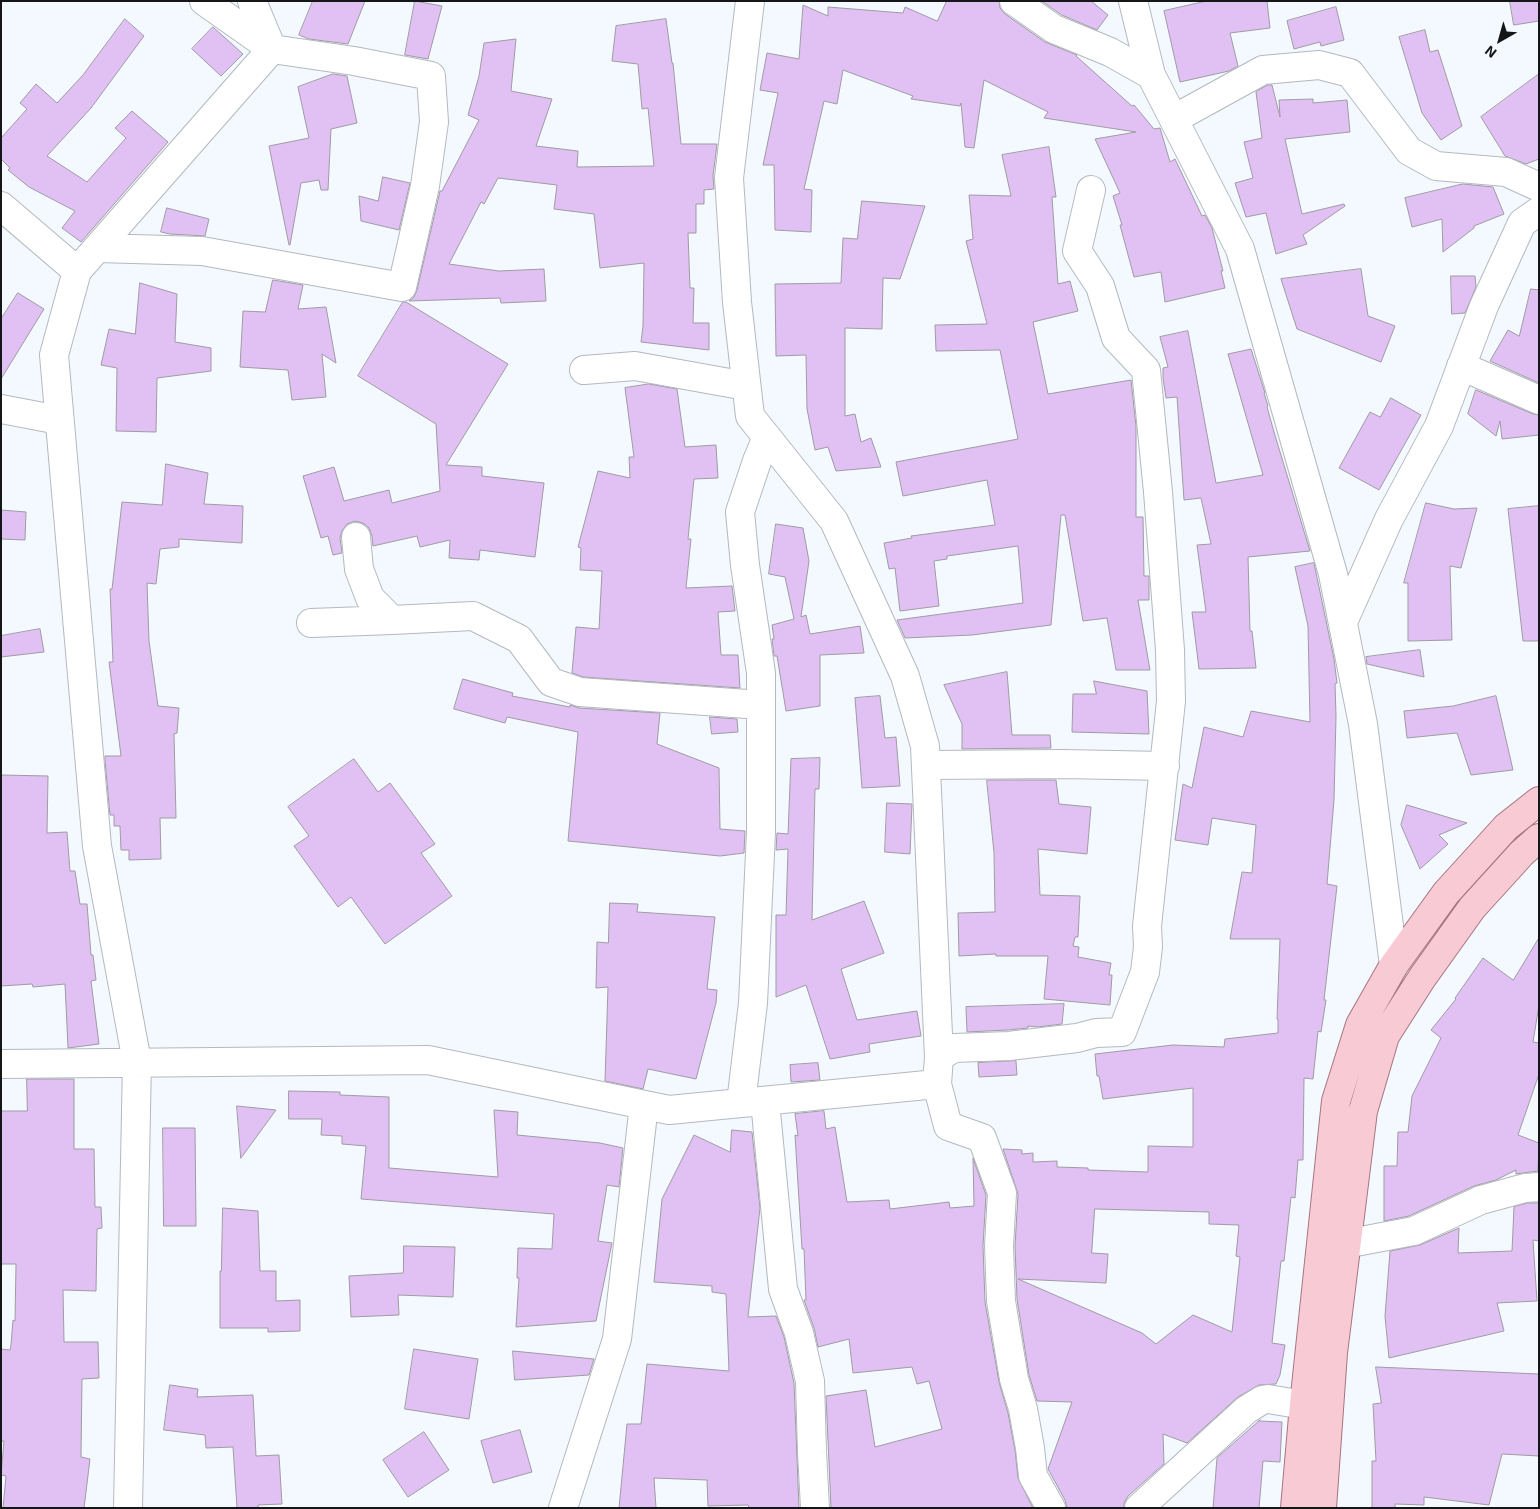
<!DOCTYPE html>
<html>
<head>
<meta charset="utf-8">
<style>
	body { margin:0 }
	#map { position:relative; width:1540px; height:1509px; overflow:hidden; background:#f3f9ff; font-family:"Exo 2",sans-serif }
	canvas { display:block }
	.frame { position:absolute; inset:0; border:2px solid #141618; pointer-events:none }
	.north { position:absolute; left:1475px; top:15px; width:50px; height:50px; -webkit-text-stroke:4px #f3f9ff; paint-order:stroke; rotate:218deg; font-size:14px; font-weight:700; line-height:20px; text-align:center; color:#141618 }
	.north::after { content:''; display:block; margin:auto; width:18px; height:22px; background:#141618; clip-path:polygon(50% 0,100% 100%,50% 72%,0 100%) }
</style>
</head>
<body>
<div id="map">
<canvas width="1540" height="1509"></canvas>
<div class="frame"></div>
<div class="north">N</div>
</div>
<script>
const c = document.querySelector('canvas').getContext('2d');
c.lineJoin = 'round';
function paint(path, color) { c.fillStyle = color; c.fill(path, 'evenodd'); }
function stroke(path, color, width, dash) { c.strokeStyle = color; c.lineWidth = width; c.lineCap = dash ? 'butt' : 'round'; c.setLineDash(dash || []); c.stroke(path); }
const building = new Path2D(`
	M313 1H365L348 44 309 39 299 35Z
	M415 1 442 6 428 59 405 55Z
	M947 1H999L1000 8 1005 14 1045 42 1077 55 1076 56 1132 106 1134 105 1154 129 1160 128 1170 162 1175 159 1202 216 1205 215 1212 228 1223 271H1221L1225 288 1165 302 1161 272 1134 277 1120 225H1122L1113 196 1120 193 1095 139 1136 132 1044 118 1048 112 984 80 974 148 965 147 961 103 960 106 911 99 913 96 843 70 837 104 824 101 804 189 812 190 811 232 775 230 774 165H763L778 93 760 90 767 53 799 59 803 5 828 16V7L903 13 905 7 937 21Z
	M1042 1H1091L1108 15 1097 30 1062 15Z
	M1207 1H1267L1270 28 1230 33 1238 66 1229 71 1180 82 1164 11Z
	M1510 1H1539V21L1514 25Z
	M1336 7 1344 40 1321 46 1320 42 1294 49 1287 21Z
	M125 19 144 36 91 108 47 156 87 182 126 138 115 128 132 111 168 142 81 242 62 228 75 211 29 187 8 170 10 168 1 159V138L27 109 20 103 36 84 57 103 83 75Z
	M666 19 672 63H673L681 144H717L713 176 714 189 704 190V204H696V233H688L690 288H694L693 323H709V350L641 342 643 326 644 263 600 268 594 214 554 209 557 185 498 178 484 204 481 202 449 264 499 271 544 269 546 301 501 303 500 298 409 301 414 297 417 290 440 191H442L479 120 468 115 479 76 484 43 516 39 511 91 552 99 536 146 578 151 577 167 654 166 648 108 642 109 638 64 612 61 616 26Z
	M213 27 243 54 221 76 192 49Z
	M1425 30 1430 52 1438 50 1462 126 1441 140 1422 113 1399 37Z
	M333 74 347 76 357 123 331 129 328 190H321L319 180 301 183 290 245H289L269 146 309 138 298 87Z
	M1539 74V159L1526 164 1505 156 1481 117Z
	M1268 85H1272L1280 117 1279 100 1313 99V103L1347 100 1350 132 1285 139 1302 214 1344 204 1345 206 1303 235 1307 244 1276 254 1266 213 1246 217 1235 183 1253 178 1244 142 1262 138 1256 92Z
	M1049 147 1056 197H1052L1058 284 1070 281 1078 311 1033 322 1048 394 1131 380 1136 426V517H1143L1144 576H1149V600H1138L1150 670H1116L1107 618 1083 621 1065 515H1061L1051 625 972 635 905 638 897 620 1023 603 1018 546 947 556V559L934 561 939 606 900 611 895 568 889 569 884 543 912 538 911 536 995 525 987 480 903 496 896 462 1018 439 1000 350 936 351 935 325 987 324 966 241 973 239 969 195 1011 196 1002 155Z
	M383 177 410 183 399 230 361 221 359 196 378 201Z
	M1463 184 1493 187 1504 214 1474 226V228L1443 252 1442 219 1412 227 1405 198Z
	M862 201 925 206 900 279 883 278 882 329 845 328V416L855 414 861 442 871 438 881 467 836 471 828 447 815 450 807 409 806 355 776 356 775 284 841 283 843 238 857 239Z
	M167 208 209 219 205 236 170 234 161 232Z
	M1361 269 1368 316 1395 326 1381 362 1297 329 1281 279Z
	M1451 276H1475L1476 287 1465 313 1452 314Z
	M273 280 303 285 298 309 326 307 336 363 322 354 326 397 292 400 288 370 240 367 243 311 265 312Z
	M140 283 177 294 175 342 211 348V371L157 378 156 432 116 431 117 368 101 365 109 329 135 334Z
	M1531 289 1539 290V383L1490 361 1508 330 1519 336Z
	M18 293 44 309 1 379V319Z
	M403 302H406L508 364 446 465 482 467V476L544 483 535 557 480 550 479 560 449 558 450 540 420 547 417 536 373 546 372 536 369 528 363 523 355 521 347 524 342 531 340 538 342 553 333 555 328 536 321 538 303 476 334 467 344 501 389 490 392 503 440 491 436 424 358 376Z
	M1188 331 1216 483 1263 475 1228 354 1251 349 1265 393H1264L1268 406 1267 407 1274 432 1310 551 1248 557 1250 631H1252L1256 668 1199 669 1192 612H1206L1197 545 1211 544 1201 498 1184 500 1177 397 1166 398 1163 378V368L1168 367 1160 337Z
	M649 384 677 389 685 447 716 445 718 478 694 479 688 539H691L686 588 732 586 735 611 718 612 721 655H738L740 688 583 677 572 673 576 627 599 629 602 571 580 570 581 548 578 547 598 471 630 478 629 457H634L625 388Z
	M1476 390 1533 414 1539 415V435L1502 439 1500 421 1496 436 1468 414Z
	M1391 398 1421 415 1379 490 1339 468 1370 412 1380 417Z
	M166 464 208 473 204 504 243 506 242 543 179 539V547L160 549 156 584 147 583 149 641 158 706 179 708 177 733 174 734 176 818H160L161 859 129 860V850H121L120 826H114V815H110L105 761V756H121L109 662H113L110 589H112L122 502 162 505Z
	M1426 503 1454 509 1477 508 1461 568 1450 566 1452 640 1408 641V583H1404Z
	M1539 506V641H1523L1508 509Z
	M1 510 26 512 25 540 1 539Z
	M776 524 803 528 809 561 801 617 806 615 810 634 860 626 864 653 820 655V706L786 711 777 656H774L772 639H774L772 625 794 619 785 577 769 574Z
	M1314 563 1334 659 1337 683 1335 684 1336 716 1334 800 1327 884 1337 886 1324 1000H1326L1321 1032 1318 1031 1313 1079 1304 1078 1303 1160H1298L1295 1198 1291 1197 1284 1261H1281L1272 1343 1285 1345 1280 1375 1276 1384 1259 1385 1238 1397 1187 1443 1163 1434 1164 1464 1128 1496 1124 1503V1508H1067L1065 1500 1048 1469 1072 1402 1037 1401 1029 1375 1017 1299 1015 1246 1018 1194 1003 1149 1022 1150V1154L1033 1153V1162L1057 1161V1167L1088 1168V1170L1148 1172V1146L1193 1147V1088L1103 1099 1099 1076H1097L1095 1054 1173 1045 1224 1047 1225 1039 1278 1033V1019H1277L1280 939H1230L1242 872 1252 873 1256 825 1212 818 1208 845 1175 840 1183 784 1192 788 1204 727 1243 737 1251 711 1310 722 1308 626 1295 567ZM1095 1209 1209 1212V1224L1239 1225 1236 1256 1240 1257 1232 1332 1193 1315 1156 1344 1142 1333 1018 1279 1106 1283 1108 1254 1092 1253Z
	M40 629 44 652 1 657V636Z
	M1420 650 1424 677 1367 664 1366 657Z
	M1007 672 1012 735H1050L1051 748 962 749V724L944 685Z
	M463 679 513 693 512 696 570 707V705L579 708 660 713 657 744 719 768 720 829 745 831 744 853 720 856 568 841 578 732 507 717 505 723 454 709Z
	M1094 681 1147 691 1149 734 1072 732 1073 694H1096Z
	M880 696 885 738 896 737 900 786 862 788 855 698Z
	M1496 696 1513 770 1471 775 1457 733 1407 738 1404 711 1453 706Z
	M710 717 737 719 738 732 712 734Z
	M820 758 819 789H815L812 920 864 901 884 953 841 969 857 1020 917 1011 921 1036 869 1044 870 1052 830 1059 806 985 776 997V915H786L788 849 776 850 777 833 788 834 791 759Z
	M354 759 378 792 390 783 435 844 421 853 452 896 385 944 351 897 338 907 294 846 309 836 288 807Z
	M1 775 48 776 47 833 67 832 70 871H75L80 904H87L91 955H93L96 980 91 981 99 1044 68 1048 65 984 33 987 32 984 1 986Z
	M987 780H1056L1059 804 1091 807 1087 854 1038 849 1040 895 1080 896 1078 937H1075L1073 946 1079 947 1078 957 1111 963 1109 975H1112L1110 1005 1044 999 1048 956H996V954L959 956 958 913 995 912 994 853Z
	M887 803 912 804 910 854 885 852Z
	M1407 805 1467 823 1439 835 1448 844 1420 869 1401 825Z
	M610 903 638 904 637 912 715 917 707 989 717 990 716 1003 696 1079 648 1069 643 1089 605 1081 608 987 596 988 597 942 608 943Z
	M1539 938V1005L1533 1042 1539 1043V1074L1518 1135 1539 1143 1538 1171 1516 1174V1170L1496 1180 1474 1186 1409 1216 1384 1221V1166H1397L1398 1132H1408L1412 1096 1441 1038 1431 1030 1456 999 1455 998 1483 958 1513 980Z
	M1064 1004 1062 1024 1037 1027 1028 1026V1028L1008 1030 967 1032 966 1007Z
	M1016 1061 1017 1075 979 1077 978 1063Z
	M818 1063 820 1080 791 1082 790 1065Z
	M27 1079H74V1149H94L95 1207H101L102 1228 97 1229 96 1291 63 1290 64 1342H98L99 1378 82 1379 81 1457 90 1459 84 1508H3L6 1476 1 1475 4 1441H1V1349L10 1350 11 1345 13 1320 15 1321 16 1264H1V1111H27Z
	M289 1091 340 1092V1095L389 1097V1168L498 1177 494 1110 518 1112 517 1135 600 1143 623 1148 619 1187 607 1185 598 1241 612 1243 596 1321 516 1327 519 1278H517L518 1248 552 1249 554 1214 361 1199 366 1146 342 1144V1136L321 1135 322 1119H289Z
	M237 1106 276 1110 241 1158Z
	M824 1111 826 1129 835 1127 847 1202 889 1200 890 1209 949 1202 950 1208 974 1206 973 1158 986 1195 983 1246 985 1302 999 1382 1008 1413 1015 1450 1018 1478 1033 1508H831L826 1396 866 1390 875 1447 942 1429 929 1381 917 1384 912 1367 853 1373 849 1339 818 1347 814 1328 804 1300H806L804 1249H802L795 1135 798 1136 795 1114Z
	M163 1128H195L196 1226H164Z
	M732 1130 752 1132 760 1208 748 1317 776 1316 784 1337 794 1383 799 1508H749L748 1505 708 1506 707 1480 654 1478 656 1508H619L627 1424H641L647 1364 729 1371 726 1294 712 1292V1286L654 1282 662 1199 694 1135 730 1152Z
	M1528 1203H1539V1241L1533 1240 1537 1301 1497 1303 1504 1331 1389 1358 1385 1316 1390 1251 1420 1245 1459 1228 1458 1253 1512 1251 1514 1207Z
	M223 1208 258 1211 260 1271H276V1301L300 1300V1331L268 1332V1328H220V1271H221Z
	M404 1246 455 1247 453 1297 398 1295 399 1315 351 1317 349 1276 403 1273Z
	M414 1349 478 1359 469 1419 405 1409Z
	M513 1351 594 1359 589 1375 515 1380Z
	M1376 1367 1539 1374V1456L1502 1454 1489 1505 1424 1497V1505L1395 1504V1508H1372V1461H1376L1373 1404 1381 1403Z
	M170 1385 198 1389 197 1397 253 1395 256 1456 279 1455 282 1504 258 1505V1508H237L233 1447 206 1448 205 1435 164 1430Z
	M1260 1420 1259 1421 1282 1422 1280 1462 1263 1461 1259 1508H1213L1217 1458Z
	M520 1430 532 1472 493 1483 481 1441Z
	M424 1432 449 1470 408 1497 383 1460Z`);
const minor = new Path2D(`
	M252 1 272 49
	M750 1 729 178 737 302 750 416 834 521 905 676 925 746 939 1057 937 1084 948 1126 982 1138 1002 1193 999 1246 1001 1301 1014 1379 1023 1409 1030 1448 1033 1476 1051 1508
	M1014 1 1054 29 1110 52 1151 75
	M1133 1 1151 75 1240 249 1333 574 1363 724 1394 965
	M1174 119 1263 70 1319 65 1350 73 1409 151 1436 166 1506 172 1539 187
	M1 206 77 271
	M98 248 202 251 402 287 425 186 434 122 431 76 354 61 272 49 204 1
	M1461 366 1539 400
	M584 370 635 366 746 386
	M1 409 59 420
	M356 537 359 569 370 598 392 620 473 616 519 639 551 682 580 692 761 705
	M1343 622 1389 519 1439 426 1484 306 1522 223 1539 211
	M311 623 392 620
	M926 765 1063 764 1165 766
	M939 1057 954 1048 1009 1046 1077 1038 1096 1033 1122 1032 1145 972 1148 947 1147 926 1171 701 1170 650 1158 492 1146 370 1116 338 1100 286 1077 251 1091 190
	M1 1064 428 1060 669 1110 937 1084
	M765 1101 783 1289 799 1333 810 1381 812 1452 815 1508
	M741 1103 753 1003 761 832V673L745 565 740 512 757 461 767 437
	M1345 1244 1414 1231 1481 1200 1525 1188 1539 1187
	M128 1508 137 1062 97 846 54 355 77 271 272 49
	M563 1508 617 1339 644 1105
	M1139 1508 1246 1410 1262 1400 1268 1399 1304 1405`);
const major = new Path2D(`
	M1295 1508 1304 1405 1336 1101 1360 1025 1394 965 1446 893 1506 827 1539 801
	M1322 1508 1333 1353 1363 1111 1385 1036 1422 978 1472 908 1522 853 1539 838`);
paint(building, '#e1c0f4');
stroke(building, '#9f9ba2', 1);
stroke(minor, '#b3b9bf', 30);
stroke(major, '#a6747f', 30);
stroke(minor, '#fff', 28);
stroke(major, '#f8cad4', 28);
</script>
</body>
</html>
